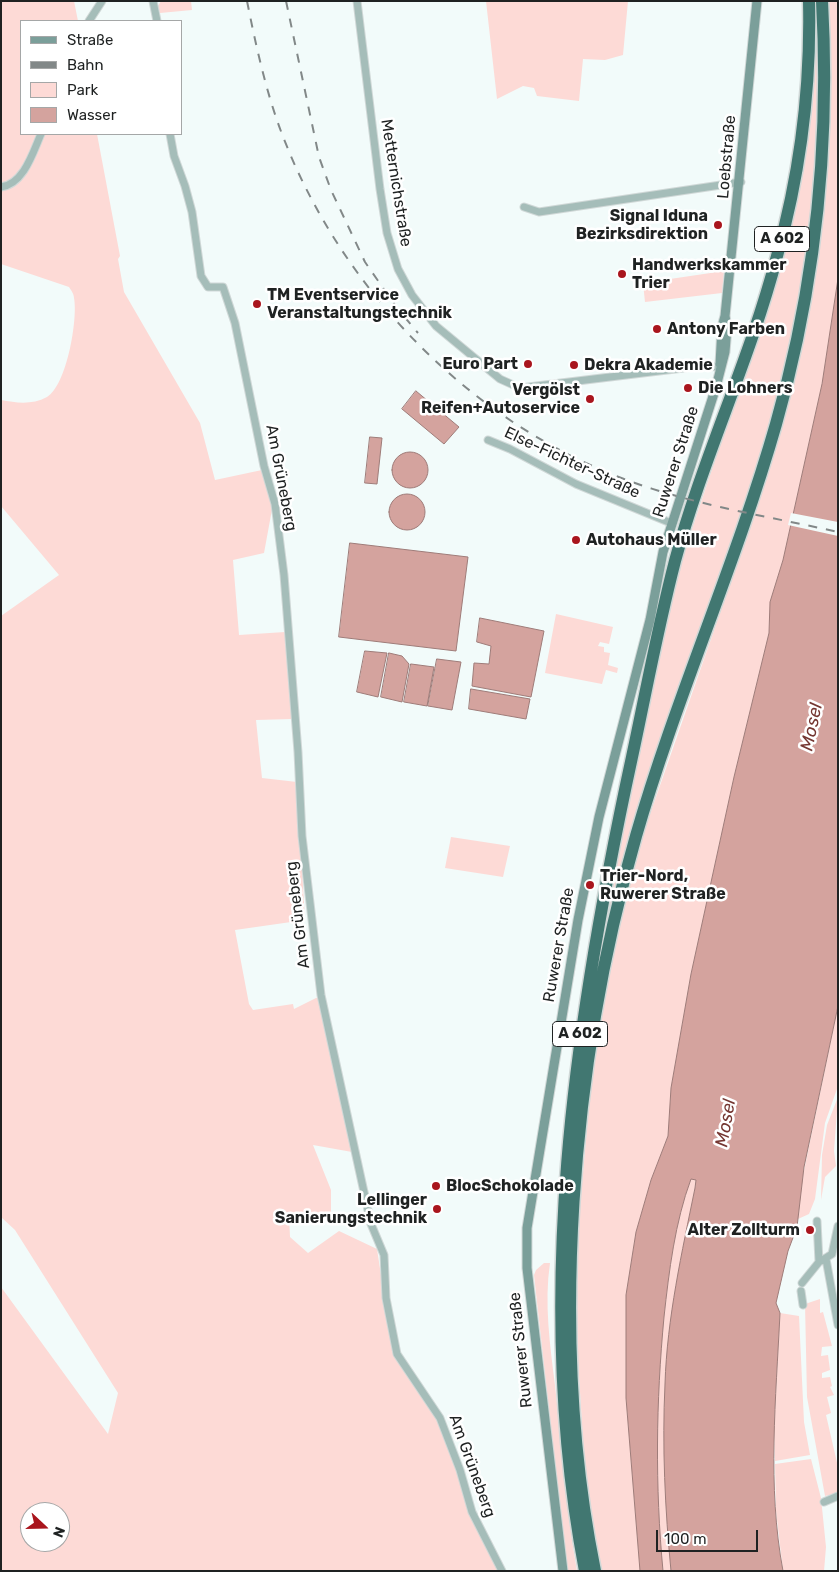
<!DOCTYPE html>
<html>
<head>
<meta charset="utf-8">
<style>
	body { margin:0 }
	#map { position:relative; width:839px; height:1572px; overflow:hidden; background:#f2fbfa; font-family:Rubik,sans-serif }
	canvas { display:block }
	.frame { position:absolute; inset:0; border:2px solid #1f2222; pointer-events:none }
	.legend { position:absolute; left:20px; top:20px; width:162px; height:115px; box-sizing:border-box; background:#fff; border:1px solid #a5a7a7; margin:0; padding:6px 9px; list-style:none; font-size:15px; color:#1f2222 }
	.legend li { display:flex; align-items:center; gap:10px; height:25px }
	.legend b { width:25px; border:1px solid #a5a7a7 }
	.north { position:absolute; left:20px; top:1502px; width:50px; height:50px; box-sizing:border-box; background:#fff; border:1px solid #a5a7a7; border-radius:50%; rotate:111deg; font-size:14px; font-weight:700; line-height:20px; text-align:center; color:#1f2222 }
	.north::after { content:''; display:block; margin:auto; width:18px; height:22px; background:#a9151d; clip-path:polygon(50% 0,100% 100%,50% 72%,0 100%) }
	.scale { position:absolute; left:656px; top:1530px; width:102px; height:22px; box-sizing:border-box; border:2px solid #1f2222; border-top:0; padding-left:6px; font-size:15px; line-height:18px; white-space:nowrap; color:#1f2222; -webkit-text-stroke:4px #fff; paint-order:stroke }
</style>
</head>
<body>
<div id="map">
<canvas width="839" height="1572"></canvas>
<div class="frame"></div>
<ul class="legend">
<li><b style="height:6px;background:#7b9f9a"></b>Straße</li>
<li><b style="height:6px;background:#828888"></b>Bahn</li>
<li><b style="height:14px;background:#fddad6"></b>Park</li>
<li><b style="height:14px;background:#d4a39e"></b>Wasser</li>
</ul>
<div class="north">N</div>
<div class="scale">100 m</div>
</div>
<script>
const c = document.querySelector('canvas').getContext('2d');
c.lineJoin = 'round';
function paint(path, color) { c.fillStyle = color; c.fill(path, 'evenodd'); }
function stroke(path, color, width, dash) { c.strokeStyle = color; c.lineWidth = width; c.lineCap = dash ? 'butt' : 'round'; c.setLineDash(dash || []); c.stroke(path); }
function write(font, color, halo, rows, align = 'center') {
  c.font = font + ' Rubik,sans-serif'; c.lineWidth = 5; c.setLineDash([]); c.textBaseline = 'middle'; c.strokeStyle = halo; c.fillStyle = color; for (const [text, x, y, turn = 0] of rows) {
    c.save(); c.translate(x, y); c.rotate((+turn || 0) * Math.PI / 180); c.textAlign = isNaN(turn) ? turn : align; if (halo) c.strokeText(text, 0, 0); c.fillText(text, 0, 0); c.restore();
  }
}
const green = new Path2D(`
	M1 1H74L78 21H21V134H97L120 256 118 259 124 292 200 423 215 480 262 470 273 504 264 553 233 560 239 635 285 632 292 719 256 720 262 778 297 782 305 920 235 930 249 1004 253 1010 293 1004 294 1009 318 997 352 1152 313 1145 331 1190V1214L352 1215 351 1225C329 1217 312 1213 289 1216L290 1237 308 1253 339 1231 377 1249 393 1353 444 1431 474 1510 501 1571H1V1287L108 1434 118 1393 15 1230 1 1217V616L59 575 1 506V400C17 403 32 405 47 397 67 385 78 319 74 298 74 294 71 290 69 287L1 264ZM30 1512H60V1542H30Z
	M161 1H191L192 10 160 13 158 6Z
	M486 1H628L623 55 605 60 583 59 579 101 537 96 534 88 523 86 497 99Z
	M812 1H816L817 16 818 125 809 243 791 346 775 410 736 530 667 725 590 1020 600 933 664 628 681 562 780 266Z
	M825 1H838V279L822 384 783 560 770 602 769 633 734 777 691 974 671 1088 668 1136 651 1180 636 1232 626 1295V1398L640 1571H601L586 1488 576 1328 578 1228 593 1062 614 946 641 840 758 504 784 412 810 291Z
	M724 271 722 293 645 302 643 283Z
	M556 614 613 627 609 644 600 642 598 646 604 647V652L610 653 608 665 618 668 617 673 606 670 602 684 545 673Z
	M451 837 510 846 503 877 445 868Z
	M838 1006V1086L825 1123 815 1199 809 1214 798 1219 800 1190Z
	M838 1097 834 1151 836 1166 825 1177 821 1200 822 1155 827 1125Z
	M691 1179H696L695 1188C682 1252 667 1318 665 1384 662 1446 665 1509 671 1571H663C655 1486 656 1402 664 1317 669 1271 675 1222 691 1179Z
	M544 1263H550C544 1303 550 1345 555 1385 562 1447 566 1509 577 1571H567L534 1275 536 1270Z
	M820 1299V1313L823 1312 832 1346 822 1347 821 1356 828 1355 830 1370 822 1373V1378L830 1377 832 1386 830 1387 834 1395 827 1397 831 1413 826 1415 838 1467V1493L825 1496 807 1397 805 1304Z
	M780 1313 799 1316 804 1422 810 1455 775 1461 774 1431Z
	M811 1459 821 1498 826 1547 824 1571H783L776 1511 775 1464Z`);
const water = new Path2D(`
	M838 279V1006L804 1167 797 1227 788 1251 776 1303 780 1313C776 1398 767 1486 783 1571H671C665 1509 662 1446 665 1384 667 1318 682 1252 695 1188L696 1180 691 1179C675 1222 669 1271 664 1317 656 1402 655 1486 663 1571H640L626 1398V1295L636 1232 651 1180 668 1136 671 1088 691 974 734 777 769 633 770 602 783 560 822 384Z
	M416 391 459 427 444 444 402 409Z
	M370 437 382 438 377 484 365 483Z
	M392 470a18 18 0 1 1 36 0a18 18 0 1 1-36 0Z
	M389 512a18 18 0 1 1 36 0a18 18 0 1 1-36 0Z
	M350 543 468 557 456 651 339 637Z
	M480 618 544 631 531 697 472 686 474 663 489 664 491 646 477 642Z
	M365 651 387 653 378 697 357 692Z
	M389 653 402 656 409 664 402 702 381 697Z
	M437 659 461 662 452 710 428 706Z
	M411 664 434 667 427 706 404 702Z
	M471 689 530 699 526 719 469 709Z`);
const pier = new Path2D(`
	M791 513 838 522V536L788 525Z`);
const minor = new Path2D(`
	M153 1 157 21
	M357 1 380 189 387 233 398 269 412 295 436 326 500 379 520 388 700 366 720 367
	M89 21 102 1
	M170 134 174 156 185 186 192 212 201 276 208 287H223L235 323 264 466 275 504 284 575 298 752 302 836 321 995 371 1224 384 1255 386 1298 397 1354 440 1418 460 1470 472 1512 502 1571
	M1 187C24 184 33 152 41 134
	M524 207 539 212 741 182
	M488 440 510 449 576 484 671 523
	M826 1259 838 1325
	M821 1261 832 1254 838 1226
	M802 1283 819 1262 817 1221
	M801 1291 803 1305
	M824 1502 838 1496`);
const secondary = new Path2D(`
	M720 364 722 327 725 316 757 1
	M563 1571 527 1268V1228L578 920 599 817 650 620 663 552 716 387 725 352 727 327 725 316`);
const motorway = new Path2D(`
	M585 1571C533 1300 574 1024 632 757 646 692 658 626 675 561 703 457 750 360 777 256 800 174 811 86 809 1
	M595 1571C548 1340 571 1062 636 836 676 697 736 564 776 424 815 288 830 143 822 1`);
const rail = new Path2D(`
	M247 1C256 46 266 92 282 134 341 289 469 421 624 479 693 505 767 516 838 532
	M286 1 319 157 331 190 365 262 397 308 418 333`);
const markers = [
	[718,225,5,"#a9151d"],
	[622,274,5,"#a9151d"],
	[257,304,5,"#a9151d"],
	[657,329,5,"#a9151d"],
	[528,364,5,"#a9151d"],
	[574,365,5,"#a9151d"],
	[688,388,5,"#a9151d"],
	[590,399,5,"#a9151d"],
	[576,540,5,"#a9151d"],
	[590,885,5,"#a9151d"],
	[436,1186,5,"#a9151d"],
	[437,1209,5,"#a9151d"],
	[810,1230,5,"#a9151d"]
];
const shields = [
	[782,239,55],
	[580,1034,55]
];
const shieldNames = [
	["A 602",782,239],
	["A 602",580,1034]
];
const streetNames = [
	["Loebstraße",727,157,-85],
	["Metternichstraße",396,183,81],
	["Ruwerer Straße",676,462,-72],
	["Else-Fichter-Straße",572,463,25],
	["Am Grüneberg",281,478,79],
	["Am Grüneberg",298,915,-97],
	["Ruwerer Straße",559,945,-80],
	["Ruwerer Straße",521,1350,-96],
	["Am Grüneberg",472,1466,70]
];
const poiNames = [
	["Signal Iduna",708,216,"right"],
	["Bezirksdirektion",708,234,"right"],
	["Handwerkskammer",632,265],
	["Trier",632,283],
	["TM Eventservice",267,295],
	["Veranstaltungstechnik",267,313],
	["Antony Farben",667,329],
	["Euro Part",518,364,"right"],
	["Dekra Akademie",584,365],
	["Die Lohners",698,388],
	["Vergölst",580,390,"right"],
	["Reifen+Autoservice",580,408,"right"],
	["Autohaus Müller",586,540],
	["Trier-Nord,",600,876],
	["Ruwerer Straße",600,894],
	["BlocSchokolade",446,1186],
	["Lellinger",427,1200,"right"],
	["Sanierungstechnik",427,1218,"right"],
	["Alter Zollturm",800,1230,"right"]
];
const waterNames = [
	["Mosel",812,727,-78],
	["Mosel",726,1123,-80]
];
paint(green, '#fddad6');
paint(water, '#d4a39e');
stroke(water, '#9e7c79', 1);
paint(pier, '#f2fbfa');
stroke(minor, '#d0d8d7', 9);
stroke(secondary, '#d0d8d7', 11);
stroke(motorway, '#d0d8d7', 15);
stroke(minor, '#a5bdb9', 7);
stroke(secondary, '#7b9f9a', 9);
stroke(motorway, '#417771', 12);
stroke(rail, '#828888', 2, [9, 9]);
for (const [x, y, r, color] of markers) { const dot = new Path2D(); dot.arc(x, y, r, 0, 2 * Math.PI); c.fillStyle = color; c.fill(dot); stroke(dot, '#fff', 2); }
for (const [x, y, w] of shields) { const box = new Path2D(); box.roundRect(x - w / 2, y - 12.5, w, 25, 4); c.fillStyle = '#fff'; c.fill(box); stroke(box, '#1f2222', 1); }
write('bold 15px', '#1f2222', null, shieldNames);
write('16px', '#1f2222', '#fff', streetNames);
write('bold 16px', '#1f2222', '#fff', poiNames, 'left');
write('italic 18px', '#753732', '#fff', waterNames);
</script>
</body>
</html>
